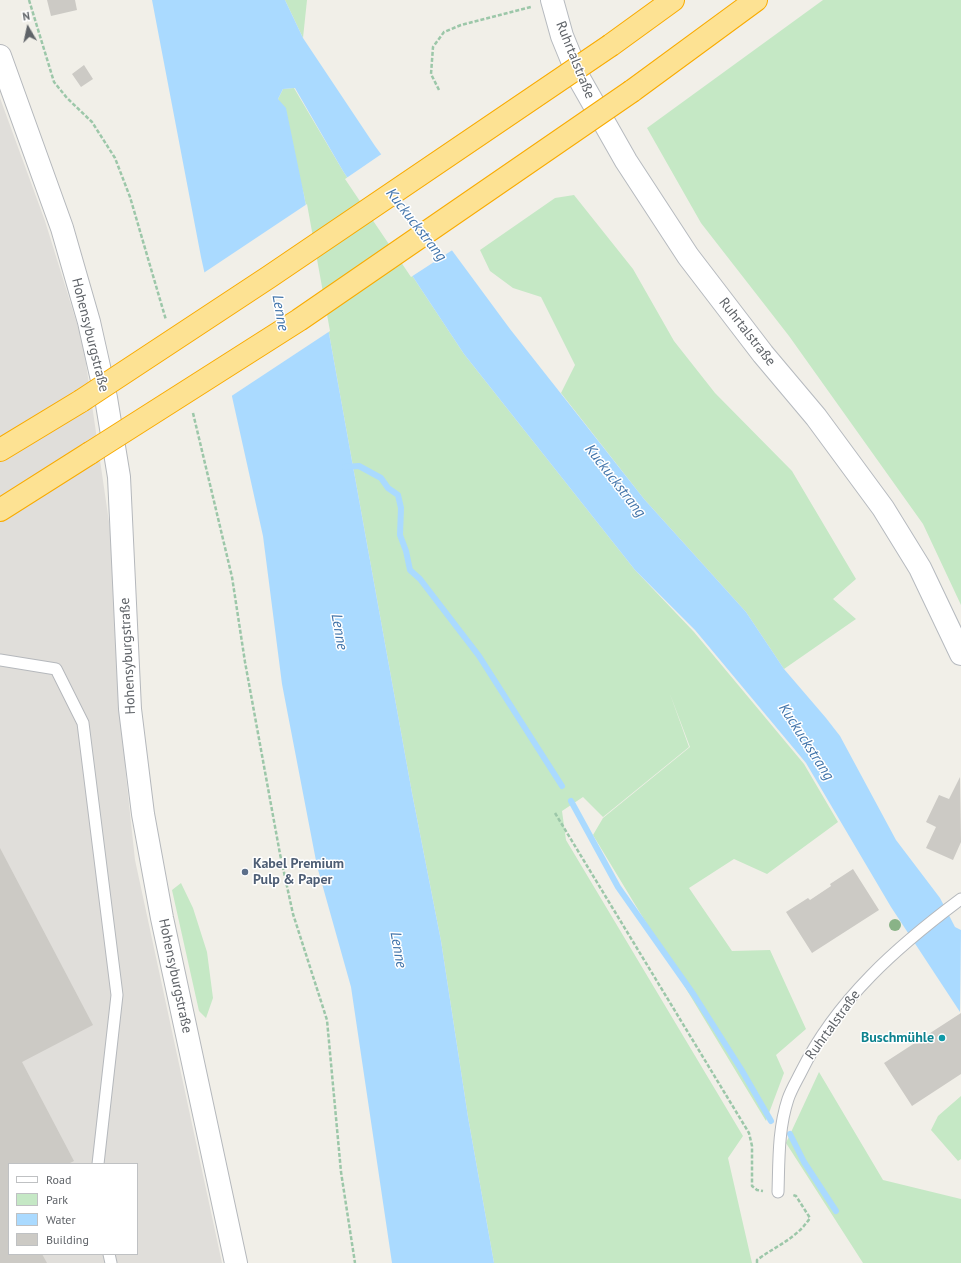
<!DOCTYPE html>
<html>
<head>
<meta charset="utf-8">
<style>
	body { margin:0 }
	#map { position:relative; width:961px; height:1263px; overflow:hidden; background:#f1efe8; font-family:"PT Sans",sans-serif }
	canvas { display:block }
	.legend { position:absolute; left:8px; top:1163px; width:130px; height:92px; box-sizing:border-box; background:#fff; border:1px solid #bfc1c3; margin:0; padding:5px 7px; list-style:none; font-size:12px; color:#5f6368 }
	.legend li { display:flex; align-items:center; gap:8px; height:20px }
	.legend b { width:20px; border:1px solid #bfc1c3 }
	.north { position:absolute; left:8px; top:8px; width:40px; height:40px; -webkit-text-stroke:3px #fff; paint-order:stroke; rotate:351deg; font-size:11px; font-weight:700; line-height:16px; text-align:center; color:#5f6368 }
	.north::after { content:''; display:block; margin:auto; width:14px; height:18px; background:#5f6368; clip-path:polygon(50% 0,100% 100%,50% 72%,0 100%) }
</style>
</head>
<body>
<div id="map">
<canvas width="961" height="1263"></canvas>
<ul class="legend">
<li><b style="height:5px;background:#fff"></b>Road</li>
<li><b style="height:11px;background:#c5e8c5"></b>Park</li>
<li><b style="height:11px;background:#aadaff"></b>Water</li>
<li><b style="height:11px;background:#cccac5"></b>Building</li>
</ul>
<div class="north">N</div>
</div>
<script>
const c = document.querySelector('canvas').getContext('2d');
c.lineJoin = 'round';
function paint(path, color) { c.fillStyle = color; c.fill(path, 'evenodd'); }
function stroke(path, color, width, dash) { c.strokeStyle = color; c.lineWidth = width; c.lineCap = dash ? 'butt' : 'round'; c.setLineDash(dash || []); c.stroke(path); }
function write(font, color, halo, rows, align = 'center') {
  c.font = font + ' "PT Sans",sans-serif'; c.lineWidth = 3; c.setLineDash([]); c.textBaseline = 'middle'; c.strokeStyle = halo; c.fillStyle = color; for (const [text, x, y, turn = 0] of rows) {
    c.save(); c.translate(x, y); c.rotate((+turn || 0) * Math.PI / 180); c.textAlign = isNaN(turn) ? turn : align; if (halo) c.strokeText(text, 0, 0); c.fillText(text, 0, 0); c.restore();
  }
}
const industrial = new Path2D(`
	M0 98 45 221 83 343 110 529 126 776 135 860 222 1263H0ZM9 1164H137V1254H9Z`);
const green = new Path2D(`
	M285 0H307L303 38Z
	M823 0H961V605L923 524 789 336 701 223 647 128Z
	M294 88 343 171 464 354 635 570 694 632 804 764 838 822 767 874 734 859 689 888 732 951 770 950 806 1029 776 1055 784 1073 766 1121 593 835 603 818 690 747 670 694 689 747 603 817 583 797 562 811 566 840 743 1136 728 1158 752 1263H494L468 1117 441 941 412 793 304 195 278 99 283 89Z
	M574 195 633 269 674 341 715 393 792 471 856 579 833 599 856 619 784 669 746 612 644 499 561 393 575 365 541 297 513 288 490 271 480 250 555 198Z
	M181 883 193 908 207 952 213 998 206 1018 199 1011 172 890Z
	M819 1072 883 1180 961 1199V1263H863L786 1143Z
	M961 1096V1159L958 1161 931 1130 938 1116Z`);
const water = new Path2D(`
	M152 0H285L303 38 375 146 510 329 644 499 746 612 784 669 826 718 840 736 896 840 940 898 955 927 961 930 960 1012 891 907 806 763 695 630 635 570 464 354 343 171 295 88 283 89 278 99 286 108 304 195 412 793 441 941 468 1117 494 1263H392L351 987 317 866 282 684 263 536 201 257Z`);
const pier = new Path2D(`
	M383 153 454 249 411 277 345 179Z
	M307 204 330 331 230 397 202 274Z`);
const stream = new Path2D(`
	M345 467 359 466 381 478 388 488 398 495 401 508 400 535 406 551 410 570 420 579 479 656 562 786
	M571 801 618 887 694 995 741 1069 771 1121
	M790 1134 804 1162 836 1211`);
const building = new Path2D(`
	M47 0H75L77 10 51 16Z
	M84 65 93 79 81 87 72 74Z
	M960 777 961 842 953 860 926 848 936 827 926 822 939 795 949 799Z
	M0 848 93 1025 22 1062 74 1161 68 1164H9V1254H42L47 1263H0Z
	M853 869 879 910 812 953 786 912 808 898 810 900 831 886 830 884Z
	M961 1013V1074L912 1106 884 1063Z`);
const path = new Path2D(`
	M29 0 54 82 67 98 92 122 115 158 130 197 166 320
	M439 90 431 74 433 47 444 32 461 25 531 7
	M193 413 232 577 245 662 280 854 293 914 327 1020 341 1172 355 1263
	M555 813 749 1133 752 1146V1186L757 1190 763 1191
	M757 1263V1260C777 1245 795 1240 810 1218L796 1196 793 1195`);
const lane = new Path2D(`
	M0 660 56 669 83 723 117 995 98 1164
	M778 1192C779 1161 778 1129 788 1099 791 1090 797 1080 801 1072 837 999 898 946 961 899
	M109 1254 111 1263`);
const street = new Path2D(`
	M0 56 62 228 89 322 106 398 119 477 130 709 143 814 162 918 236 1263`);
const secondary = new Path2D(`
	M552 0 562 36 580 80 626 161 688 256 763 354 816 417 883 508 920 568 961 654`);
const highway = new Path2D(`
	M611 45 673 0
	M632 91 756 0
	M0 450 81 401
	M0 510 90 453`);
const highwayBridge = new Path2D(`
	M81 401 269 277 611 45
	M90 453 299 320 632 91`);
const trees = [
	[895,925]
];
const markers = [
	[245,872,4,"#5c6f8a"],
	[942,1038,4,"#0f9aa8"]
];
const streetNames = [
	["Ruhrtalstraße",575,60,68],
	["Ruhrtalstraße",747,332,52],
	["Hohensyburgstraße",90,335,76],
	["Hohensyburgstraße",128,656,-93],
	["Hohensyburgstraße",175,976,78],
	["Ruhrtalstraße",833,1025,-54]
];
const serviceNames = [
	["Kabel Premium",253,864],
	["Pulp & Paper",253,880]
];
const cultureNames = [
	["Buschmühle",934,1038]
];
const waterNames = [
	["Kuckuckstrang",416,225,52],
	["Lenne",280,313,80],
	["Kuckuckstrang",615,481,52],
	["Lenne",339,632,80],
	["Kuckuckstrang",806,742,57],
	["Lenne",398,950,80]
];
paint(industrial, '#e0deda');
paint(green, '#c5e8c5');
paint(water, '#aadaff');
paint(pier, '#f1efe8');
stroke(stream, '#aadaff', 6);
paint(building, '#cccac5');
stroke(lane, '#b5b8bc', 13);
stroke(street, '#b5b8bc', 24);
stroke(secondary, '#b6babf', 24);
stroke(highway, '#f9ab00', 24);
stroke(path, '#9cc7a9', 2.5, [4, 2]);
stroke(lane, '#fff', 11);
stroke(street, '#fff', 22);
stroke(secondary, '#fff', 22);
stroke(highway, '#fde293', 22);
stroke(highwayBridge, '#f9ab00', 24, []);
stroke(highwayBridge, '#fde293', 22);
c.fillStyle = '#89b387';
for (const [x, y] of trees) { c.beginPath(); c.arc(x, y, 6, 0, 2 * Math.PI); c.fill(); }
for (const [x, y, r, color] of markers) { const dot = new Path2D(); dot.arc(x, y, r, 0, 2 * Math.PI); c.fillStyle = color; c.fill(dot); stroke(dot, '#fff', 1.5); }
write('14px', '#5f6368', '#fff', streetNames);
write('bold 14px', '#4e5e75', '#fff', serviceNames, 'left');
write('bold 14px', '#0d838f', '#fff', cultureNames, 'right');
write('italic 15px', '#4174aa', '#fff', waterNames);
</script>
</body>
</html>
